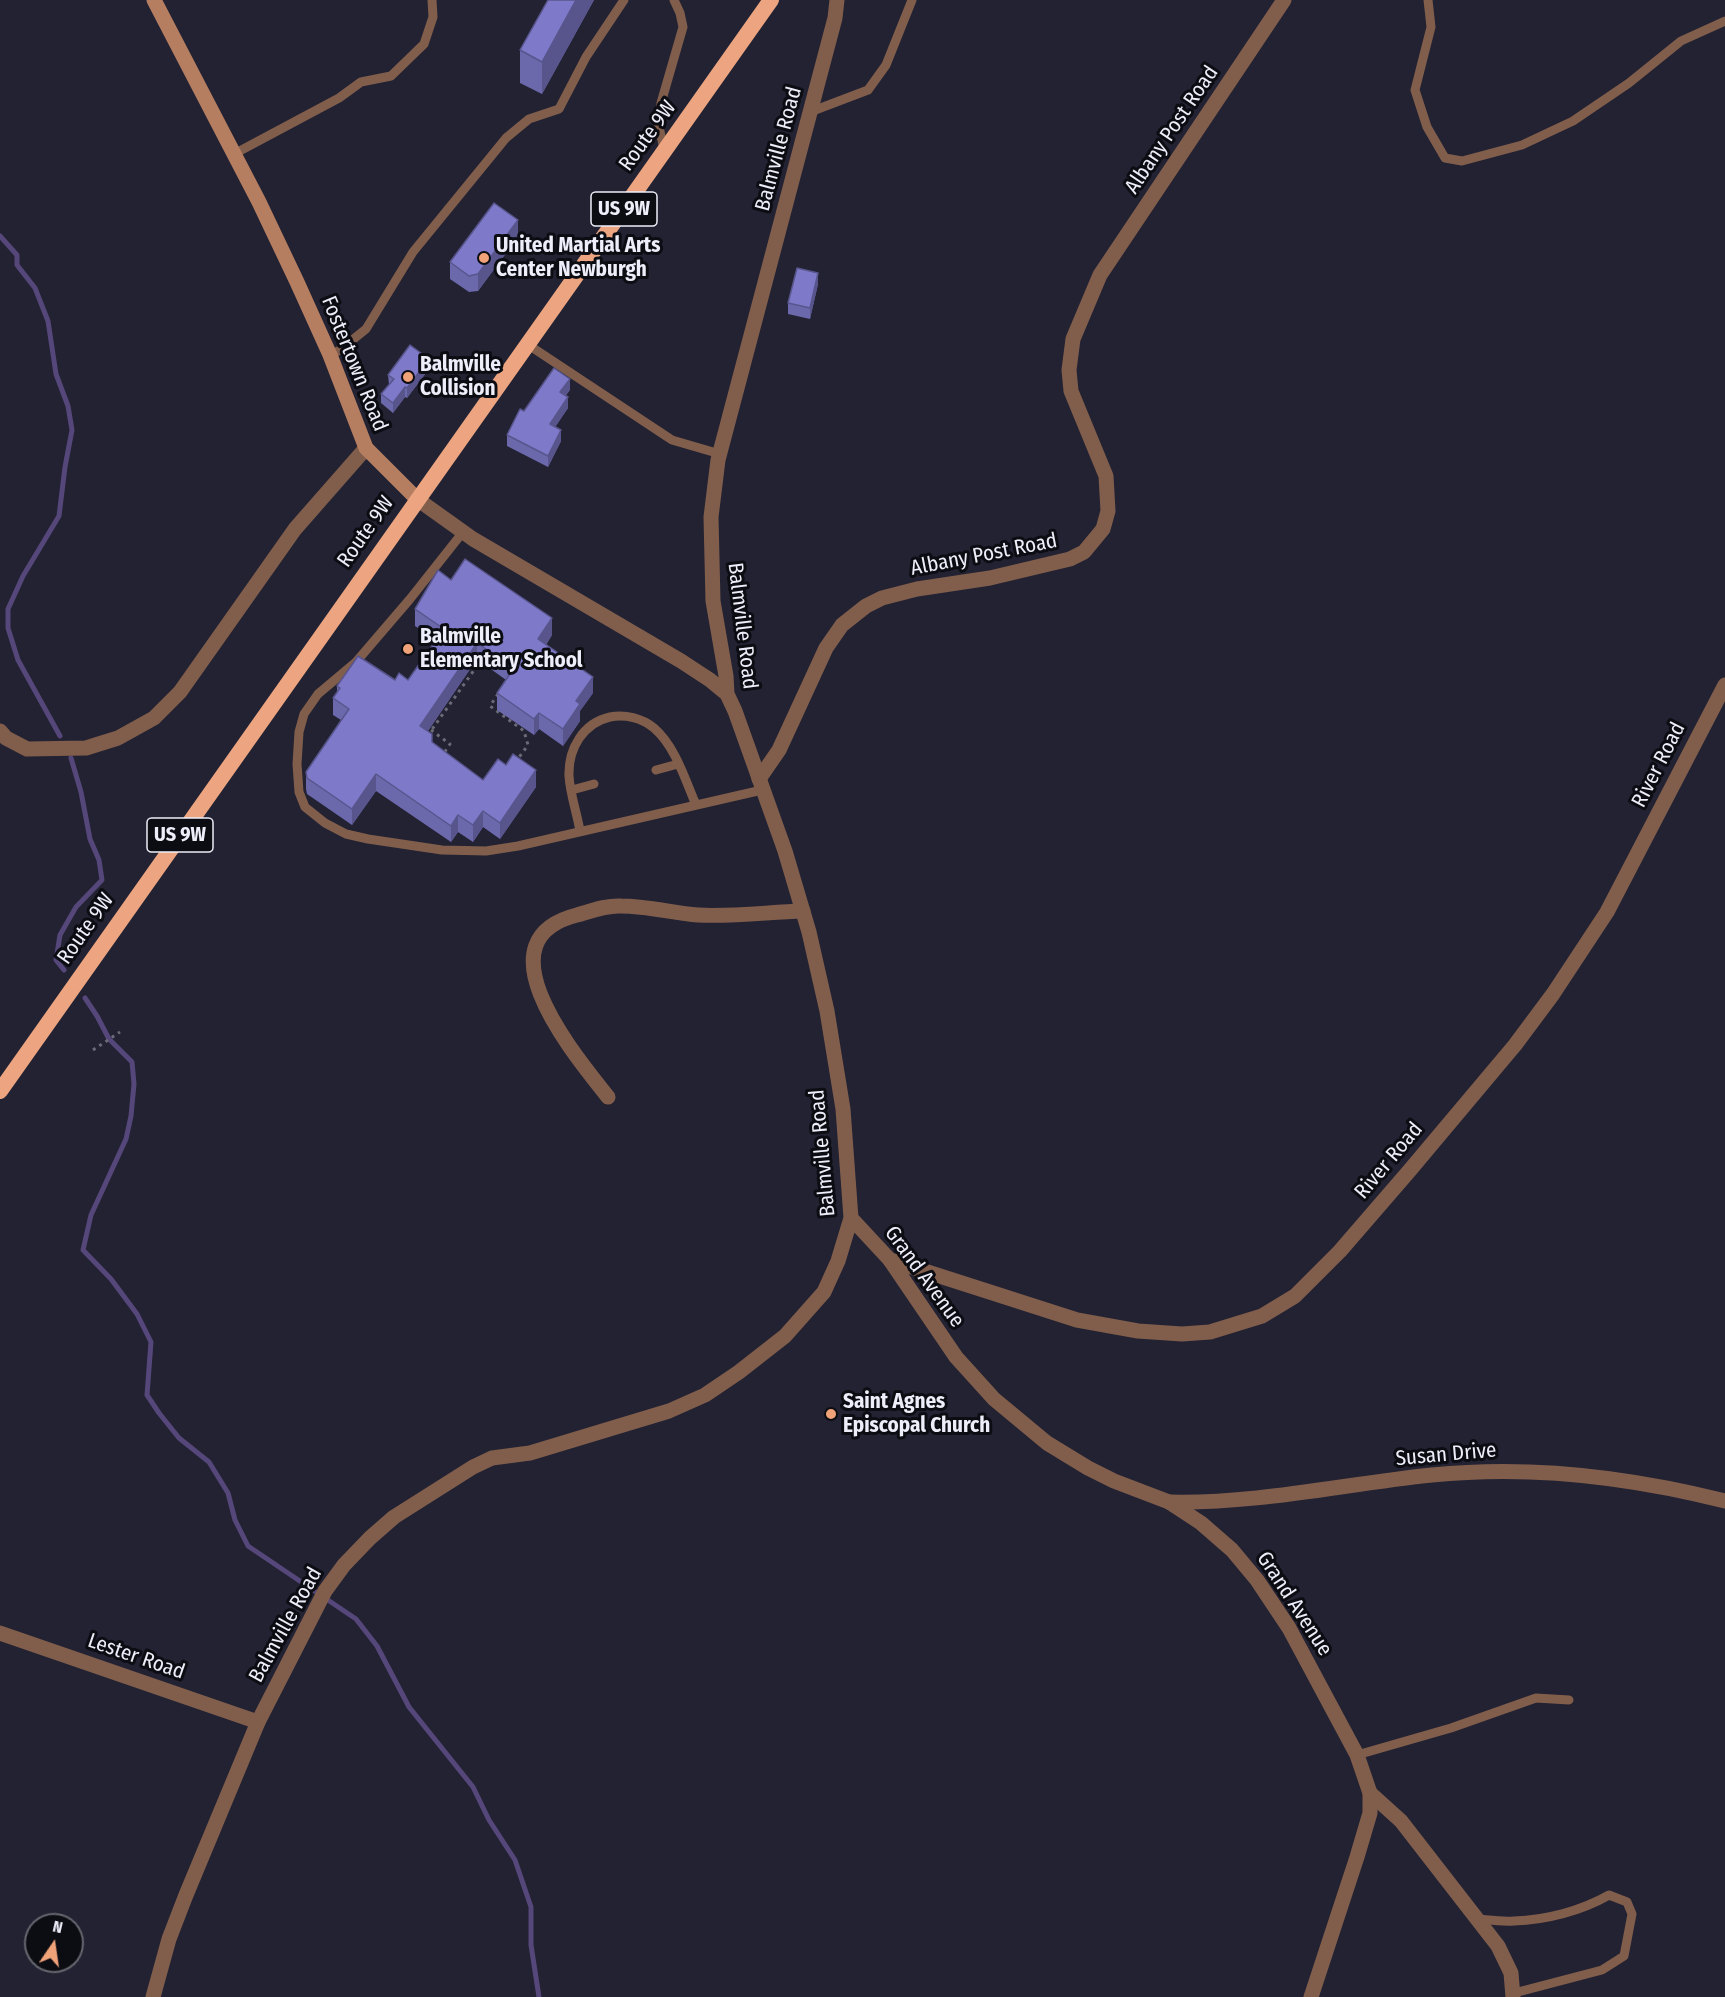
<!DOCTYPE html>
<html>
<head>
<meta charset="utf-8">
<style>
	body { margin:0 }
	#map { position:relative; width:1725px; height:1997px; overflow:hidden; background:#222232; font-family:"Fira Sans Condensed",sans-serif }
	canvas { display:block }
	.north { position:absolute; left:24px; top:1913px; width:60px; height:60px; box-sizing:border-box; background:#0c0c13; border:2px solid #66666f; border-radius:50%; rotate:13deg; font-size:16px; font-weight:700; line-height:24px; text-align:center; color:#eeeefa }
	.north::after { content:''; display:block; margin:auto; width:21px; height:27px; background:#f0a279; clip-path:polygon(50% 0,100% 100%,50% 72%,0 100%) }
</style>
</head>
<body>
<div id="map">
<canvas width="1725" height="1997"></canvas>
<div class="north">N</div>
</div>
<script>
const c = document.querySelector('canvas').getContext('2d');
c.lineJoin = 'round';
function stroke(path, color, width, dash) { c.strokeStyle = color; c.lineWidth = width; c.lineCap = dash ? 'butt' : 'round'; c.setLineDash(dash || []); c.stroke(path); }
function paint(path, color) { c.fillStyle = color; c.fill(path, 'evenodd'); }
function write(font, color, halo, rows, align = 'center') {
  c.font = font + ' "Fira Sans Condensed",sans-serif'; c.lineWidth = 6; c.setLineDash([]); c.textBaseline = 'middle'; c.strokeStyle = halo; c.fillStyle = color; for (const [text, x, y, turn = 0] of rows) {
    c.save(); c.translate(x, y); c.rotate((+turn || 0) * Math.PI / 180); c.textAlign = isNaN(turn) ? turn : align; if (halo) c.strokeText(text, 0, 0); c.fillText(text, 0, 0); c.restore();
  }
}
const stream = new Path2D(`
	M0 236 17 255V265L35 288 48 321 56 374 68 406 72 430 65 467 59 516 23 576 8 609V628L18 660 60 736
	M64 970 56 960 60 935 76 907 102 880 99 860 90 839 81 792 71 758
	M85 998 97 1016 109 1039 132 1062 134 1084 131 1116 126 1139 91 1215 83 1250 111 1279 137 1314 151 1342 147 1395 159 1413 179 1438 209 1462 228 1493 235 1520 248 1546 356 1619 377 1646 409 1707 473 1787 489 1820 515 1860 531 1907V1945L539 1997`);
const path = new Path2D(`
	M498 694 490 706 524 731 528 745 517 760
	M431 730 450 744 444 753
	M428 735 477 666
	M93 1050 120 1032`);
const service = new Path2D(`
	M1428 0 1431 27 1415 90 1427 127 1445 158 1462 161 1522 145 1573 121 1629 83 1681 41 1725 21
	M810 112 868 90 886 65 912 0
	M664 149 659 127 661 103 683 27 680 13 674 0
	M234 154 339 98 361 82 391 76 424 44 433 17 432 0
	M527 344 672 440 720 454
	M330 355 340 350 366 329 413 252 506 138 529 119 559 109 586 57 624 0
	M463 532 410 599 356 662 318 694 304 714 299 732 297 764 299 792 305 807 325 823 346 834 368 839 442 850 486 851 518 846 762 790
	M656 770 678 764
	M572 790 594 784
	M580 831C577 813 570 794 569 776 568 749 583 723 610 717 625 714 642 718 654 728 675 746 685 779 696 805
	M1357 1755 1451 1728 1536 1698 1569 1700
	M1477 1919C1489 1920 1502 1922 1514 1921 1546 1920 1581 1911 1609 1895L1627 1902 1632 1914 1624 1956 1602 1970 1514 1993`);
const minor = new Path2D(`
	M0 731 6 738 27 749 86 748 118 738 154 718 180 692 295 529 366 448
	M759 779 779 750 826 648 842 625 866 606 882 598 917 589 990 578 1070 559 1084 552 1103 529 1108 511 1106 476 1071 391 1069 370 1073 339 1100 275 1284 0
	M608 1097C575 1055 477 940 577 915 591 911 607 905 621 906 647 906 673 913 698 915 732 917 769 912 803 911
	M890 1260 1077 1320 1138 1331 1182 1334 1210 1332 1262 1316 1295 1296 1340 1251 1410 1170 1515 1045 1553 994 1607 912 1725 685
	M1169 1502C1258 1504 1344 1484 1432 1475 1529 1465 1630 1477 1725 1501
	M0 1633 258 1722
	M1370 1793 1401 1821 1498 1946 1511 1973 1513 1997`);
const tertiary = new Path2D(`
	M417 499 473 539 681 661 710 680 727 694
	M851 1218 890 1260 956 1357 994 1399 1047 1443 1088 1468 1114 1481 1169 1502 1201 1523 1232 1550 1257 1580 1289 1628 1357 1755 1370 1793V1813L1357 1857 1311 1997
	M153 1997 169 1939 186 1895 258 1722 325 1591 344 1565 370 1538 394 1517 473 1467 492 1458 530 1453 669 1411 705 1395 739 1372 785 1336 824 1292 838 1261 851 1218 843 1109 827 1011 809 932 785 851 735 711 727 694 726 676 713 601 711 517 718 460 835 18 837 0`);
const secondary = new Path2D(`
	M154 0 259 202 297 282 330 355 366 448 417 499`);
const trunk = new Path2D(`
	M0 1091 771 0`);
const wall = new Path2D(`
	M548 0H594L542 94 520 83V50Z
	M518 237 478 291 469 292 450 279V262Z
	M818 284 810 319 788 314V303Z
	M429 369 407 398 405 397 393 413 381 403V394L389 385 388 375Z
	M570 390 566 395 568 408 555 427 561 441 548 467 507 446V435L524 411Z
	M451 580 552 635 546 645 593 693 580 711V721L563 746 539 729 534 735 497 710V693L506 680 477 659 428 731 432 742 483 780 536 787 500 839 483 827 473 842 458 832 451 842 376 791 352 825 307 794 306 789V772L341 720 333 715V698L337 692V686L395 680H408L436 640 415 626V609Z`);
const shadedWall = new Path2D(`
	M576 0H594L542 94V62Z
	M518 220V237L478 291V274Z
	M818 273V284L810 319V308Z
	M429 359V369L407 398V388Z
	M570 379V390L560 403V392Z
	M405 387V397L393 413V403Z
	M568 397V408L550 435V424Z
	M561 430V441L548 467V456Z
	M552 618V635L538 656V639Z
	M477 643V659L420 742V726Z
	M593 677V693L580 711V721L563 746V729L576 701Z
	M539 713V729L534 735V719Z
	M536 770V787L500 839V823Z
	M376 774V791L352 825V809Z
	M483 811V827L473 842V825Z
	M458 815V832L451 842V826Z`);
const building = new Path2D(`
	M548 0H576L542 62 520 50Z
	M494 203 518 220 478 274 469 276 450 262Z
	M797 268 818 273 810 308 788 303Z
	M410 345 429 359 407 388 405 387 393 403 381 394 394 379 388 375Z
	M554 368 570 379 560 392 568 397 550 424 561 430 548 456 507 435 520 409 524 411Z
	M465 559 552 618 538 639 593 677 576 701 580 704 563 729 539 713 534 719 497 693 514 668 477 643 420 726 432 734V742L483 780 498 759 506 765 513 754 536 770 500 823 483 811 473 825 458 815 451 826 376 774 352 809 307 778 306 772 349 709 333 698 340 688 337 686 358 656 395 680 399 673 408 680 444 629 415 609 438 570 451 580Z`);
const markers = [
	[484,258,6,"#f0a279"],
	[408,377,6,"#f0a279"],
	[408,649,6,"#f0a279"],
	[831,1414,6,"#f0a279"]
];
const shields = [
	[624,209,66],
	[180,835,66]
];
const shieldNames = [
	["US 9W",624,209],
	["US 9W",180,835]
];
const streetNames = [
	["Albany Post Road",1172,130,-56],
	["Route 9W",648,136,-54],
	["Balmville Road",779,149,-75],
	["Fostertown Road",354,364,68],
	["Route 9W",366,532,-55],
	["Albany Post Road",984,555,-11],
	["Balmville Road",742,626,83],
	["River Road",1659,765,-63],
	["Route 9W",86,929,-55],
	["Balmville Road",823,1153,-95],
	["River Road",1389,1161,-50],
	["Grand Avenue",924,1277,54],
	["Susan Drive",1446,1455,-5],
	["Grand Avenue",1294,1604,57],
	["Balmville Road",286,1625,-61],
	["Lester Road",136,1657,19]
];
const poiNames = [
	["United Martial Arts",496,246],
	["Center Newburgh",496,270],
	["Balmville",420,365],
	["Collision",420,389],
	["Balmville",420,637],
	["Elementary School",420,661],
	["Saint Agnes",843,1402],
	["Episcopal Church",843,1426]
];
stroke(stream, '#56477b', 5);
stroke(path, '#6a6a78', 3, [3, 4.5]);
stroke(service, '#815e4c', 9);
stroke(minor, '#815e4c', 15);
stroke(tertiary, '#815e4c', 15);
stroke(secondary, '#b67e61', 15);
stroke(trunk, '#eca580', 16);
paint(wall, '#6c68ac');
paint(shadedWall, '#58558c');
paint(building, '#7e79c8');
stroke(building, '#58558c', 1.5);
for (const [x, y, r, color] of markers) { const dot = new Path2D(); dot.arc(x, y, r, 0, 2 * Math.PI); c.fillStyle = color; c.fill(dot); stroke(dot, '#0c0c13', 2); }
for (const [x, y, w] of shields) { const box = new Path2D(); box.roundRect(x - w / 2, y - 17, w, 34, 4.5); c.fillStyle = '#0c0c13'; c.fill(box); stroke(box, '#eeeefa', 1.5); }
write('bold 20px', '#eeeefa', null, shieldNames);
write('21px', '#eeeefa', '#0c0c13', streetNames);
write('bold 21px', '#eeeefa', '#0c0c13', poiNames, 'left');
</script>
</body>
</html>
